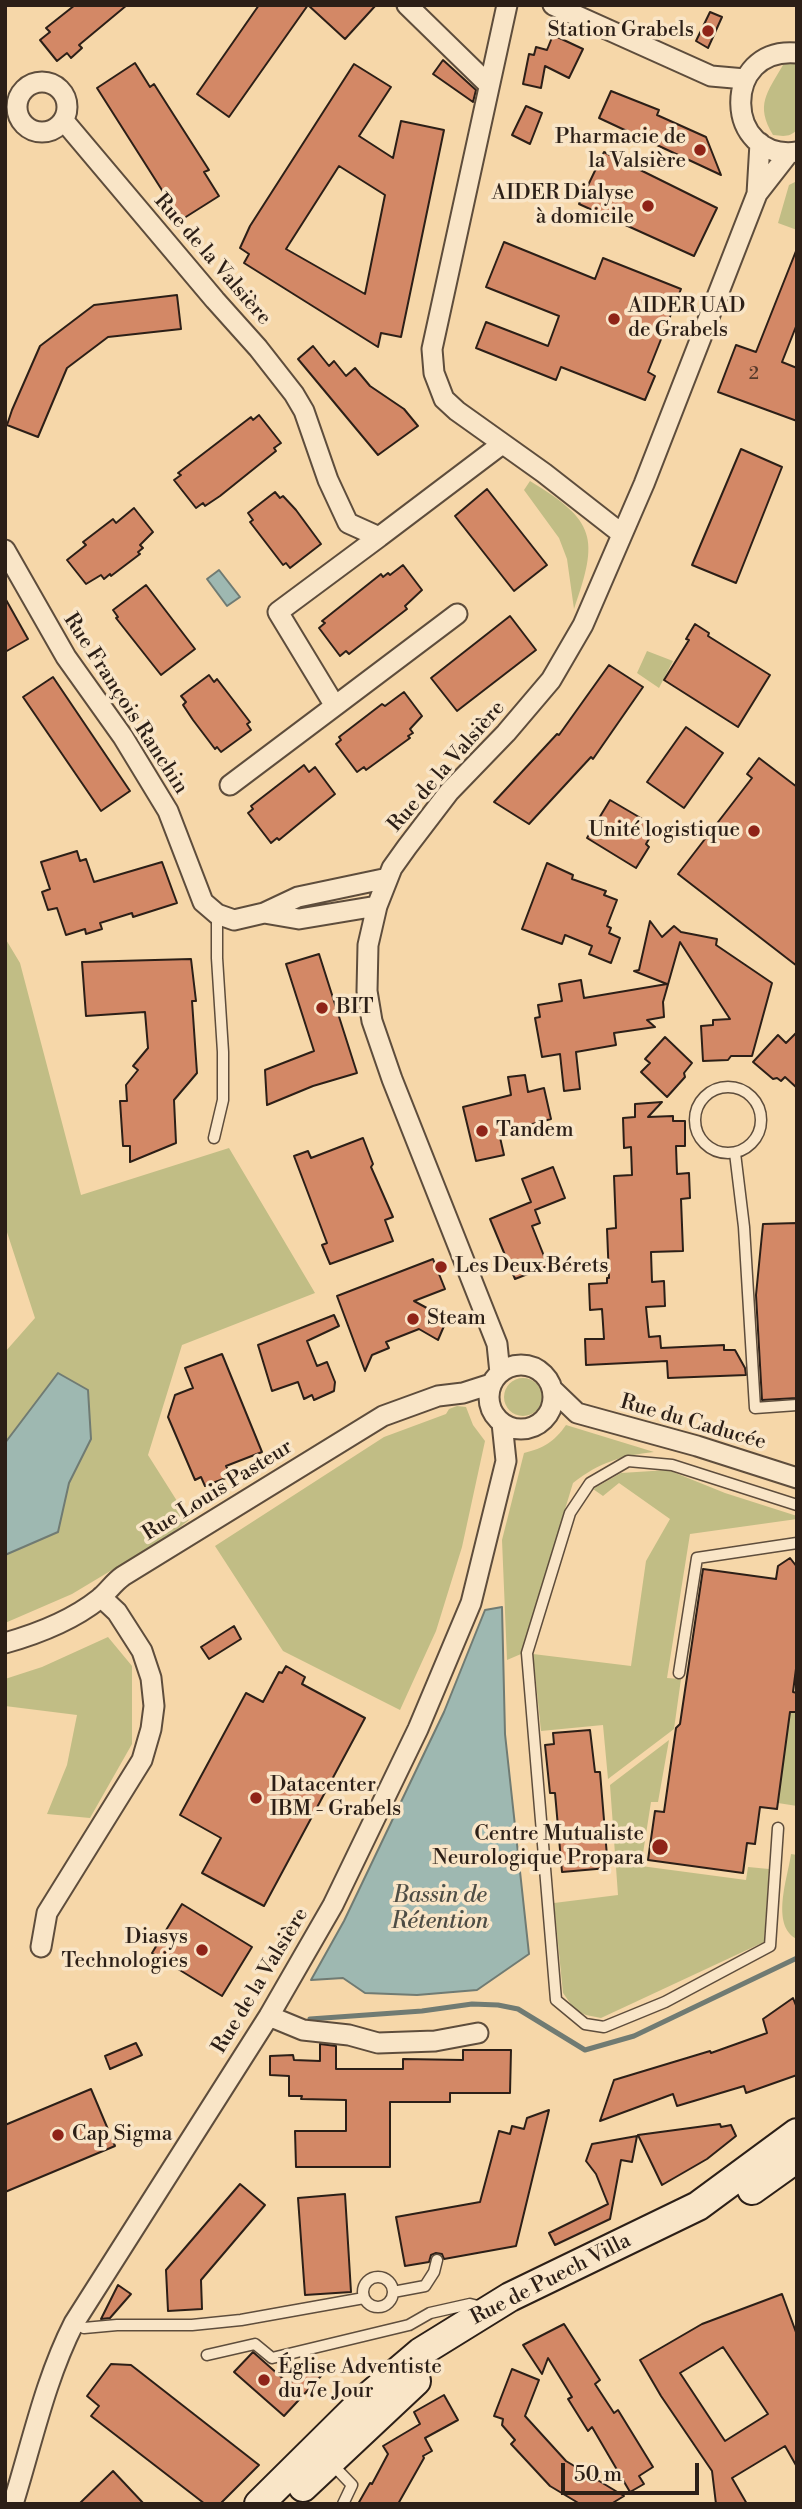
<!DOCTYPE html>
<html>
<head>
<meta charset="utf-8">
<style>
	body { margin:0 }
	#map { position:relative; width:802px; height:2509px; overflow:hidden; background:#f6d7a9; font-family:"Libre Bodoni",serif }
	canvas { display:block }
	.frame { position:absolute; inset:0; border:7px solid #2c1f17; pointer-events:none }
	.scale { position:absolute; left:561px; top:2463px; width:138px; height:32px; box-sizing:border-box; border:4px solid #2c1f17; border-top:0; padding-left:9px; font-size:21px; line-height:24px; white-space:nowrap; color:#2c1f17; -webkit-text-stroke:5px #f9e5c7; paint-order:stroke }
</style>
</head>
<body>
<div id="map">
<canvas width="802" height="2509"></canvas>
<div class="frame"></div>
<div class="scale">50 m</div>
</div>
<script>
const c = document.querySelector('canvas').getContext('2d');
c.lineJoin = 'round';
function paint(path, color) { c.fillStyle = color; c.fill(path, 'evenodd'); }
function stroke(path, color, width, dash) { c.strokeStyle = color; c.lineWidth = width; c.lineCap = dash ? 'butt' : 'round'; c.setLineDash(dash || []); c.stroke(path); }
function write(font, color, halo, rows, align = 'center') {
  c.font = font + ' "Libre Bodoni",serif'; c.lineWidth = 7; c.setLineDash([]); c.textBaseline = 'middle'; c.strokeStyle = halo; c.fillStyle = color; for (const [text, x, y, turn = 0] of rows) {
    c.save(); c.translate(x, y); c.rotate((+turn || 0) * Math.PI / 180); c.textAlign = isNaN(turn) ? turn : align; if (halo) c.strokeText(text, 0, 0); c.fillText(text, 0, 0); c.restore();
  }
}
const green = new Path2D(`
	M790 63 797 64V129C791 138 782 136 773 135 755 105 767 93 783 65Z
	M797 181V230L778 223 789 185Z
	M530 481C596 521 599 538 574 609L567 559 559 538 524 490Z
	M647 651 673 661 659 688 637 673Z
	M5 938 20 963 81 1195 229 1148 315 1293 182 1345 148 1455 189 1520 167 1537 72 1594 5 1623V1352L35 1318 5 1226Z
	M504 1397a19 19 0 1 1 38 0a19 19 0 1 1-38 0Z
	M457 1406 466 1407 473 1425 485 1441 462 1547 436 1631 400 1710 283 1651 215 1546 384 1437 446 1414 449 1409Z
	M566 1425 654 1452C621 1456 600 1462 573 1483L521 1654 507 1660 502 1540 524 1453C544 1448 554 1442 566 1425Z
	M668 1470 725 1493 797 1516V1519L690 1534 667 1678 681 1679 674 1729 608 1779 603 1725 541 1731 533 1654 631 1666 646 1561 670 1519 619 1483 603 1496 593 1489 621 1473Z
	M108 1637 132 1666V1744L90 1818 47 1814 67 1765 77 1715 5 1706V1679L42 1667Z
	M790 1712 797 1713V1806L778 1803Z
	M669 1740 658 1802H651L641 1866 746 1880 748 1867 769 1869 764 1942 601 2018 586 2015 575 2010 563 1993 554 1903 618 1895 610 1785Z
	M791 1854 797 1855V1939C770 1926 788 1877 791 1854Z`);
const water = new Path2D(`
	M219 570 240 597 227 606 207 579Z
	M58 1373 88 1390 91 1439 69 1483 58 1532 5 1555V1443Z
	M502 1607 505 1734 529 1954 477 1990 417 1995 365 1993 343 1978 311 1980 344 1921 444 1712 485 1610Z`);
const stream = new Path2D(`
	M310 2019 422 2011 472 2004 498 2005 518 2009 585 2050 634 2036 797 1958`);
const building = new Path2D(`
	M75 5H127L79 45 82 48 71 58 67 53 57 61 40 40 50 32 46 28Z
	M259 5H308L229 117 197 94Z
	M308 5H376L345 39Z
	M710 12 722 17 708 48 696 41Z
	M553 35 583 49 569 78 545 66 541 88 523 84 529 54 534 55 536 47 547 50Z
	M443 60 476 90 473 102 433 74Z
	M135 63 150 87 154 84 168 106 209 170 204 172 219 196 181 220 97 88Z
	M354 64 391 87 359 136 393 158 401 121 444 130 401 337 381 333 378 347 244 263 249 254 240 248 250 226ZM339 166 385 195 365 294 286 249Z
	M611 91 659 110 657 115 706 137 721 175 599 118Z
	M526 106 542 113 530 144 512 135Z
	M604 152 717 208 694 256 579 204Z
	M504 242 595 279 603 258 681 289 648 372 655 376 645 400 561 367 556 380 476 348 486 322 548 346 559 316 486 287Z
	M796 251 797 324 782 362 797 368V421L718 392 736 345 756 352Z
	M177 295 181 329 108 337 67 368 38 437 7 425 12 410 40 346 94 305Z
	M313 346 329 366 334 361 346 376 355 368 370 386 404 409 418 426 378 455 298 359Z
	M259 415 281 443 274 448 276 451 220 496 205 506 203 503 196 508 174 480 181 475 178 473 251 417 253 420Z
	M741 449 782 467 736 583 692 565Z
	M487 489 547 565 514 591 455 516Z
	M275 492 280 498 283 496 296 510 321 544 290 568 286 563 283 565 250 522 253 520 248 513Z
	M134 508 153 532 140 545 143 548 138 552 140 554 111 576 110 574 104 579 101 575 86 584 67 560 86 545 83 542 113 519 116 523Z
	M403 565 422 590 405 606 407 609 349 654 346 651 340 656 319 628 325 623 322 621 381 574 383 577 388 573 390 575Z
	M146 585 195 649 161 675 116 618 118 617 113 610Z
	M5 598 28 639 5 652Z
	M510 616 536 650 457 711 431 678Z
	M695 624 709 633 708 636 770 675 738 727 664 680 689 640 686 639Z
	M609 665 643 687 593 759 591 757 529 824 494 802 557 734 559 735Z
	M209 675 214 682 217 679 250 722 247 724 251 730 221 752 217 747 215 749 193 720 183 705 186 702 181 696Z
	M53 677 130 791 101 811 23 697Z
	M404 692 422 716 410 729 413 733 408 736 410 738 366 770 364 767 357 772 336 744 341 740 339 737 382 704 385 706Z
	M686 727 723 753 684 808 647 782Z
	M759 758 797 787V966L678 874 752 778 747 774Z
	M304 765 309 772 315 767 335 794 279 840 277 838 271 843 248 813 253 809 251 806Z
	M610 800 656 827 646 844 649 847 636 868 587 838Z
	M77 851 80 861 86 859 94 882 162 862 177 903 133 917 132 913 100 923 102 929 86 934 85 929 66 935 57 908 48 910 42 892 50 889 41 862Z
	M547 863 573 875 572 879 606 891 604 895 617 900 607 926 611 928 609 933 620 938 611 963 589 954 592 946 565 935 562 944 522 929Z
	M650 921 662 937 674 926 681 932 717 939 716 945 772 983 752 1056H731L728 1060 703 1061 701 1026 713 1025V1020L730 1019 680 942 663 1002 664 1017 647 1020 655 1027 614 1033 616 1045 576 1052 580 1089 564 1091 560 1054 542 1057 535 1018 540 1017 538 1005 562 1001 559 984 581 980 584 998 667 984 634 971 639 970Z
	M319 954 357 1073 313 1086 267 1105 265 1070 314 1051 286 964Z
	M191 959 196 1001H192L197 1073 174 1100 176 1143 130 1162V1146H123L120 1101H127L126 1085 138 1070 133 1066 148 1048 145 1012 86 1016 82 962Z
	M797 1032V1088L785 1077 781 1081 777 1078 773 1079 753 1062 778 1035 786 1043Z
	M665 1037 692 1063 684 1073 685 1077 667 1097 641 1072 650 1063 645 1059Z
	M525 1075 528 1092 544 1088 551 1119 499 1133 504 1155 476 1161 463 1107 511 1095 508 1077Z
	M662 1102 648 1117 673 1116V1121H685V1146H676L677 1174 689 1173 690 1198 681 1199 683 1251 651 1252 652 1282 664 1281 665 1306 646 1307 649 1337 660 1336 661 1348 724 1345V1350H735L745 1368 746 1375 668 1378 667 1361 586 1365 585 1339H604L602 1309 590 1310 589 1284 607 1283V1278H609L607 1229 616 1228 614 1176 632 1175 631 1147 624 1148 623 1118 635 1117V1104Z
	M363 1138 373 1164 371 1167 393 1217 385 1220 393 1241 330 1264 322 1245 327 1243 294 1156 308 1151 311 1158Z
	M553 1167 565 1198 535 1210 540 1223 532 1226 548 1266 515 1279 490 1219 531 1202 522 1179Z
	M797 1223V1398L762 1400 756 1295 763 1224Z
	M433 1259 445 1289 414 1301 447 1319 438 1340 419 1329 386 1342 389 1348 372 1355 365 1371 337 1296Z
	M334 1315 339 1326 307 1341 317 1366 327 1362 335 1382 334 1391 314 1400 312 1395 304 1399 298 1382 272 1391 258 1345Z
	M222 1354 262 1452 226 1466 231 1476 205 1486 201 1477 195 1480 168 1417 175 1395 193 1388 185 1368Z
	M790 1558 797 1567V1661L793 1692 797 1693V1712H790L777 1809 760 1807 755 1844 747 1843 743 1873 648 1860 655 1811 664 1812 676 1728 680 1724 703 1569 776 1579 778 1566Z
	M234 1626 241 1639 209 1659 201 1647Z
	M286 1666 305 1677 302 1684 365 1718 264 1906 202 1873 221 1838 180 1815 246 1693 263 1702 279 1672 282 1673Z
	M590 1730 595 1772H600L608 1868 562 1872 555 1793H550L545 1745 554 1744 553 1733Z
	M182 1904 252 1947 222 1996 152 1953Z
	M793 1998 797 2008V2075L746 2093 744 2086 677 2106 673 2094 600 2121 614 2080 710 2051 711 2053 767 2033 763 2019Z
	M136 2043 142 2055 110 2069 105 2056Z
	M320 2044 336 2046V2069H403V2059L463 2060V2050H511L510 2093H450V2102H390V2167H296L295 2131H346V2100L301 2099 302 2096H289V2076L270 2075V2056L293 2055 294 2060 320 2061Z
	M91 2089 115 2146 5 2192V2125Z
	M549 2110 516 2246 444 2259 442 2254 436 2253 431 2255 429 2262 405 2266 396 2217 480 2202 499 2131 510 2134 512 2126 524 2129 527 2118Z
	M720 2124 721 2127 731 2125 736 2136 707 2159 662 2185 638 2135Z
	M637 2136 632 2162 621 2160 610 2219 555 2245 549 2233 608 2204 596 2174 586 2161 592 2144Z
	M240 2184 265 2205 201 2280 202 2309 168 2311 166 2270Z
	M345 2194 351 2292 305 2295 298 2198Z
	M118 2285 131 2294 110 2318 101 2319Z
	M782 2294 797 2335V2467L785 2446 732 2478 747 2504H716L712 2471 661 2396 640 2360 702 2324ZM723 2347 768 2414 725 2441 680 2373Z
	M564 2324 600 2380 595 2384 614 2413 618 2410 653 2467 639 2476 644 2484 630 2492 592 2427 588 2431 568 2399 572 2397 548 2358 542 2374 523 2345Z
	M253 2352 289 2384 308 2365 321 2376 284 2416 234 2372Z
	M111 2364 131 2365 259 2465 220 2504H205L91 2416 99 2406 87 2396Z
	M512 2369 539 2380 525 2416 566 2461 624 2496 611 2504H580L550 2486 511 2444 515 2440 502 2425 503 2419 494 2416Z
	M444 2395 458 2420 425 2438 432 2451 423 2456 424 2458 398 2504H358L370 2483 372 2484 388 2454 383 2446 420 2424 414 2412Z
	M113 2471 144 2504H79Z`);
const service = new Path2D(`
	M695 1120a33 33 0 1 1 66 0a33 33 0 1 1-66 0Z
	M214 1138 223 1100V1052L217 958V914
	M735 1153 744 1227 755 1408 797 1405
	M679 1673 697 1558 797 1543
	M778 1828 770 1946 665 2002 604 2027 585 2024 556 2000 527 1653 570 1513 590 1483 628 1461 672 1465 797 1505
	M363 2292a15 15 0 1 1 30 0a15 15 0 1 1-30 0Z
	M393 2292 425 2286 434 2272 437 2260
	M74 2323 84 2328 117 2325H192L241 2320 364 2298
	M207 2355 255 2344 272 2358 409 2325 430 2313 470 2304 482 2307
	M331 2463 352 2485 343 2504`);
const minor = new Path2D(`
	M407 5 489 85
	M507 5 432 349 434 373 444 399 457 411 544 473 622 534
	M553 5 711 76 745 79
	M797 53C720 46 724 162 797 152
	M17 107a25 25 0 1 1 50 0a25 25 0 1 1-50 0Z
	M64 121 215 300 258 348 294 394 304 411 328 480 348 523 379 537 502 444
	M757 194 760 143
	M379 537 278 612 335 706 457 614
	M5 550 66 657 123 737 168 811 203 902 217 914 234 920 264 913 298 897 388 878
	M230 785 335 706
	M264 913 299 919 377 906
	M489 1397a32 32 0 1 1 64 0a32 32 0 1 1-64 0Z
	M500 1373 497 1344 392 1079 372 1021 367 991 368 945 377 906 392 868 407 847 449 792 506 733 551 680 583 625 644 484 757 194 789 153
	M552 1389 577 1413 697 1446 797 1478
	M5 1643C37 1634 74 1619 99 1599 108 1592 113 1583 123 1576L383 1416 438 1396 463 1393 491 1384
	M41 1947 47 1913 142 1760 151 1729 154 1706 151 1678 142 1651 117 1612 101 1597
	M269 2016 303 2030 349 2035 378 2043 435 2041 478 2033
	M13 2504C32 2443 45 2380 74 2323L269 2016 333 1905 418 1729 471 1603 506 1461 502 1423`);
const secondary = new Path2D(`
	M752 2190 797 2158
	M303 2487 416 2381
	M259 2504 361 2403 421 2352 510 2297 698 2206 797 2133`);
const markers = [
	[708,31,7,"#8f2418"],
	[700,150,7,"#8f2418"],
	[648,206,7,"#8f2418"],
	[614,319,7,"#8f2418"],
	[754,831,7,"#8f2418"],
	[322,1008,7,"#8f2418"],
	[482,1131,7,"#8f2418"],
	[441,1267,7,"#8f2418"],
	[413,1319,7,"#8f2418"],
	[256,1798,7,"#8f2418"],
	[660,1847,9,"#8f2418"],
	[202,1950,7,"#8f2418"],
	[58,2135,7,"#8f2418"],
	[264,2380,7,"#8f2418"]
];
const numberNames = [
	["2",754,375]
];
const poiNames = [
	["Station Grabels",694,31,"right"],
	["Pharmacie de",686,138,"right"],
	["la Valsière",686,162,"right"],
	["AIDER Dialyse",634,194,"right"],
	["à domicile",634,218,"right"],
	["AIDER UAD",628,307],
	["de Grabels",628,331],
	["Unité logistique",740,831,"right"],
	["BIT",336,1008],
	["Tandem",496,1131],
	["Les Deux Bérets",455,1267],
	["Steam",427,1319],
	["Datacenter",270,1786],
	["IBM - Grabels",270,1810],
	["Centre Mutualiste",644,1835,"right"],
	["Neurologique Propara",644,1859,"right"],
	["Diasys",188,1938,"right"],
	["Technologies",188,1962,"right"],
	["Cap Sigma",72,2135],
	["Église Adventiste",278,2368],
	["du 7e Jour",278,2392]
];
const streetNames = [
	["Rue de la Valsière",212,260,49],
	["Rue François Ranchin",125,704,57],
	["Rue de la Valsière",447,767,-49],
	["Rue du Caducée",693,1423,16],
	["Rue Louis Pasteur",218,1491,-32],
	["Rue de la Valsière",261,1981,-59],
	["Rue de Puech Villa",551,2280,-27]
];
const waterNames = [
	["Bassin de",440,1896],
	["Rétention",440,1922]
];
paint(green, '#c1bd85');
paint(water, '#9eb8b1');
stroke(water, '#707b73', 2);
stroke(stream, '#707b73', 5);
paint(building, '#d38866');
stroke(building, '#2c1f17', 2);
stroke(service, '#5e4d3c', 13);
stroke(minor, '#5e4d3c', 23);
stroke(secondary, '#2c1f17', 32);
stroke(service, '#f9e5c7', 10);
stroke(minor, '#f9e5c7', 19);
stroke(secondary, '#f9e5c7', 28);
for (const [x, y, r, color] of markers) { const dot = new Path2D(); dot.arc(x, y, r, 0, 2 * Math.PI); c.fillStyle = color; c.fill(dot); stroke(dot, '#f9e5c7', 2.5); }
write('18px', '#56392b', null, numberNames);
write('21px', '#2c1f17', '#f9e5c7', poiNames, 'left');
write('21px', '#2c1f17', '#f9e5c7', streetNames);
write('italic 23px', '#4e4d45', '#f9e5c7', waterNames);
</script>
</body>
</html>
